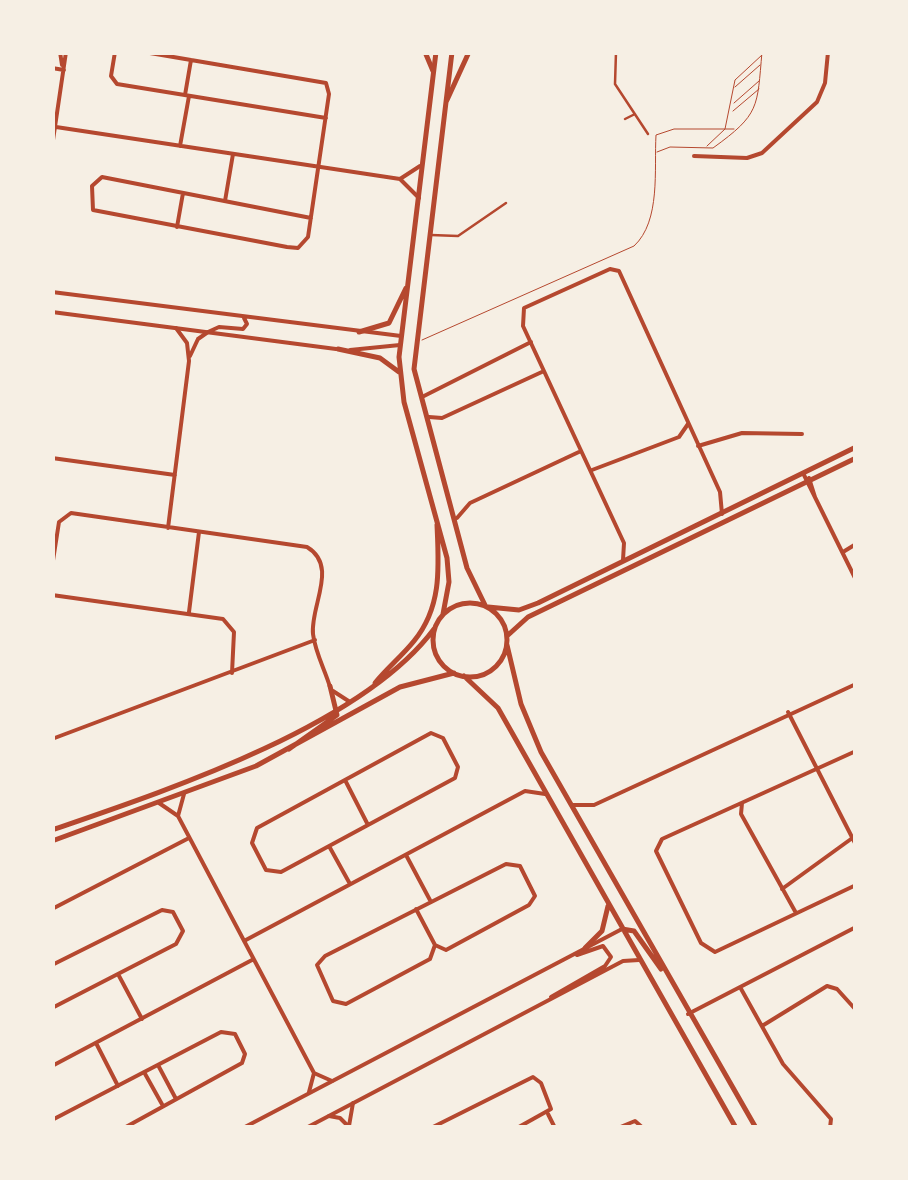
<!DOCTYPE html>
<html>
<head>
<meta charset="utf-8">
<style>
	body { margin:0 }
	#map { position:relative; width:908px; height:1180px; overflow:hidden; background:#f6efe4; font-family:Overpass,sans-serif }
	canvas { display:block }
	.frame { position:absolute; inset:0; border:55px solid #f6efe4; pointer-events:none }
</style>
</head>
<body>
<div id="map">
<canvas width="908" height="1180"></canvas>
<div class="frame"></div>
</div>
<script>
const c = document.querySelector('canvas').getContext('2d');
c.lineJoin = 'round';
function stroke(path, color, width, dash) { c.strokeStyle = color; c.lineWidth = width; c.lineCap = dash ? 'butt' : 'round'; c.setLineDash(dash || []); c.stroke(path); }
const service = new Path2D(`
	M735 87 760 65
	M734 103 759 81
	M733 111 759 89
	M707 146 725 129H734
	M657 152 670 147 713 148C760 114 757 108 762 52
	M422 340 634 246C661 221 654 169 656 135L674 129H725L735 80 762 55`);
const pedestrian = new Path2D(`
	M616 52 615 84 648 134
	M625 119 635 114
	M431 235 458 236 506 203`);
const minor = new Path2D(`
	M60 52 62 65
	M115 52 111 76 117 84 326 118
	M144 52 326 83 329 94 308 237 298 248 287 247 93 210 92 186 102 177 311 218
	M52 68 64 70
	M185 95 191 60
	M56 127 400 179 419 198
	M180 146 189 96
	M52 147 66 52
	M694 156 747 158 762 153 817 102 825 83 828 52
	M400 179 420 166
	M225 201 233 154
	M177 227 183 193
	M190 356 198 339 208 332
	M424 396 531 342
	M429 417 442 418 544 371
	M698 446 742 433 802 434
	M52 458 175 475
	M592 470 679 437 688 424
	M803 473 856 580
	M809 478 815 497
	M457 518 470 503 581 451
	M168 528 189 361 187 343 176 328
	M843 552 856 544
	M623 560 624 543 523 326 524 308 610 269 619 271 720 492 722 514
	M52 567 59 522 71 513 307 547C339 566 310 606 313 634 315 652 325 670 330 687
	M52 595 223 619 234 632 232 673
	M189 612 199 532
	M333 691 350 702
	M788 712 856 845
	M431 733 443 738 458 767 455 778 281 872 266 870 252 843 257 828Z
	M52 739 315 640
	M856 751 662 839 656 851 701 943 715 952 856 885
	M345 780 368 825
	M159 803 178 816 314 1073 332 1081
	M742 803 741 814 796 913
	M573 805H594L856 684
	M178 816 184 794
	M329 846 350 884
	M406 855 431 902
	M782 889 851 839
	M52 909 189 838
	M416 909 435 945 446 950 529 905 535 896 520 866 506 864 325 956 317 965 333 1001 346 1004 430 959 435 945
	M244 941 525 791 545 794
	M52 965 162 910 173 912 183 931 176 944 52 1008
	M118 974 142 1019
	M740 987 783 1064 831 1119 830 1128
	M688 1014 856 927
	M762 1026 827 986 837 989 856 1010
	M96 1043 118 1086
	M158 1065 176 1099
	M52 1066 252 960
	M144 1072 163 1106
	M309 1092 314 1073
	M548 1114 555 1128
	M329 1116 340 1118 350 1128
	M52 1120 221 1032 235 1034 245 1054 242 1063 124 1128
	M349 1126 353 1103
	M431 1128 533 1077 541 1083 551 1109 517 1128
	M618 1128 635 1121 643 1128`);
const tertiary = new Path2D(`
	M52 292 401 336
	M52 312 336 349
	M208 332 219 327 243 329 247 324 244 318
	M350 350 400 345
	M551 997 605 966 611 957 603 946 577 955
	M243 1128 622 929
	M306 1128 623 961 639 960`);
const secondary = new Path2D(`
	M436 52 399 357 404 402 447 558 449 582 443 614
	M452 52 414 369 467 568 485 605
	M359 332 389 323 406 288
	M338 349 380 358 399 372
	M433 640a37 37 0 1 1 74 0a37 37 0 1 1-74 0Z
	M488 607 519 610 538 603 856 447
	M507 636 528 617 856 458
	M507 645 521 704 541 752 756 1128
	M464 676 498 708 736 1128
	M375 683C387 668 402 656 414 641 442 607 439 567 437 525
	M289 749 337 715 330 686
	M52 830C166 791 362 726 434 629
	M52 841 256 766 400 687 454 673
	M622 929 634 931 661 969
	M585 948 602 931 608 906`);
const primary = new Path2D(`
	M425 52 433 71
	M447 100 469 52`);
stroke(service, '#b5482f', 1);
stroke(pedestrian, '#b5482f', 2.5);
stroke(minor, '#b5482f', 4);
stroke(tertiary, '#b5482f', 4);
stroke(secondary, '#b5482f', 5);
stroke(primary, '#b5482f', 5);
</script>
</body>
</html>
